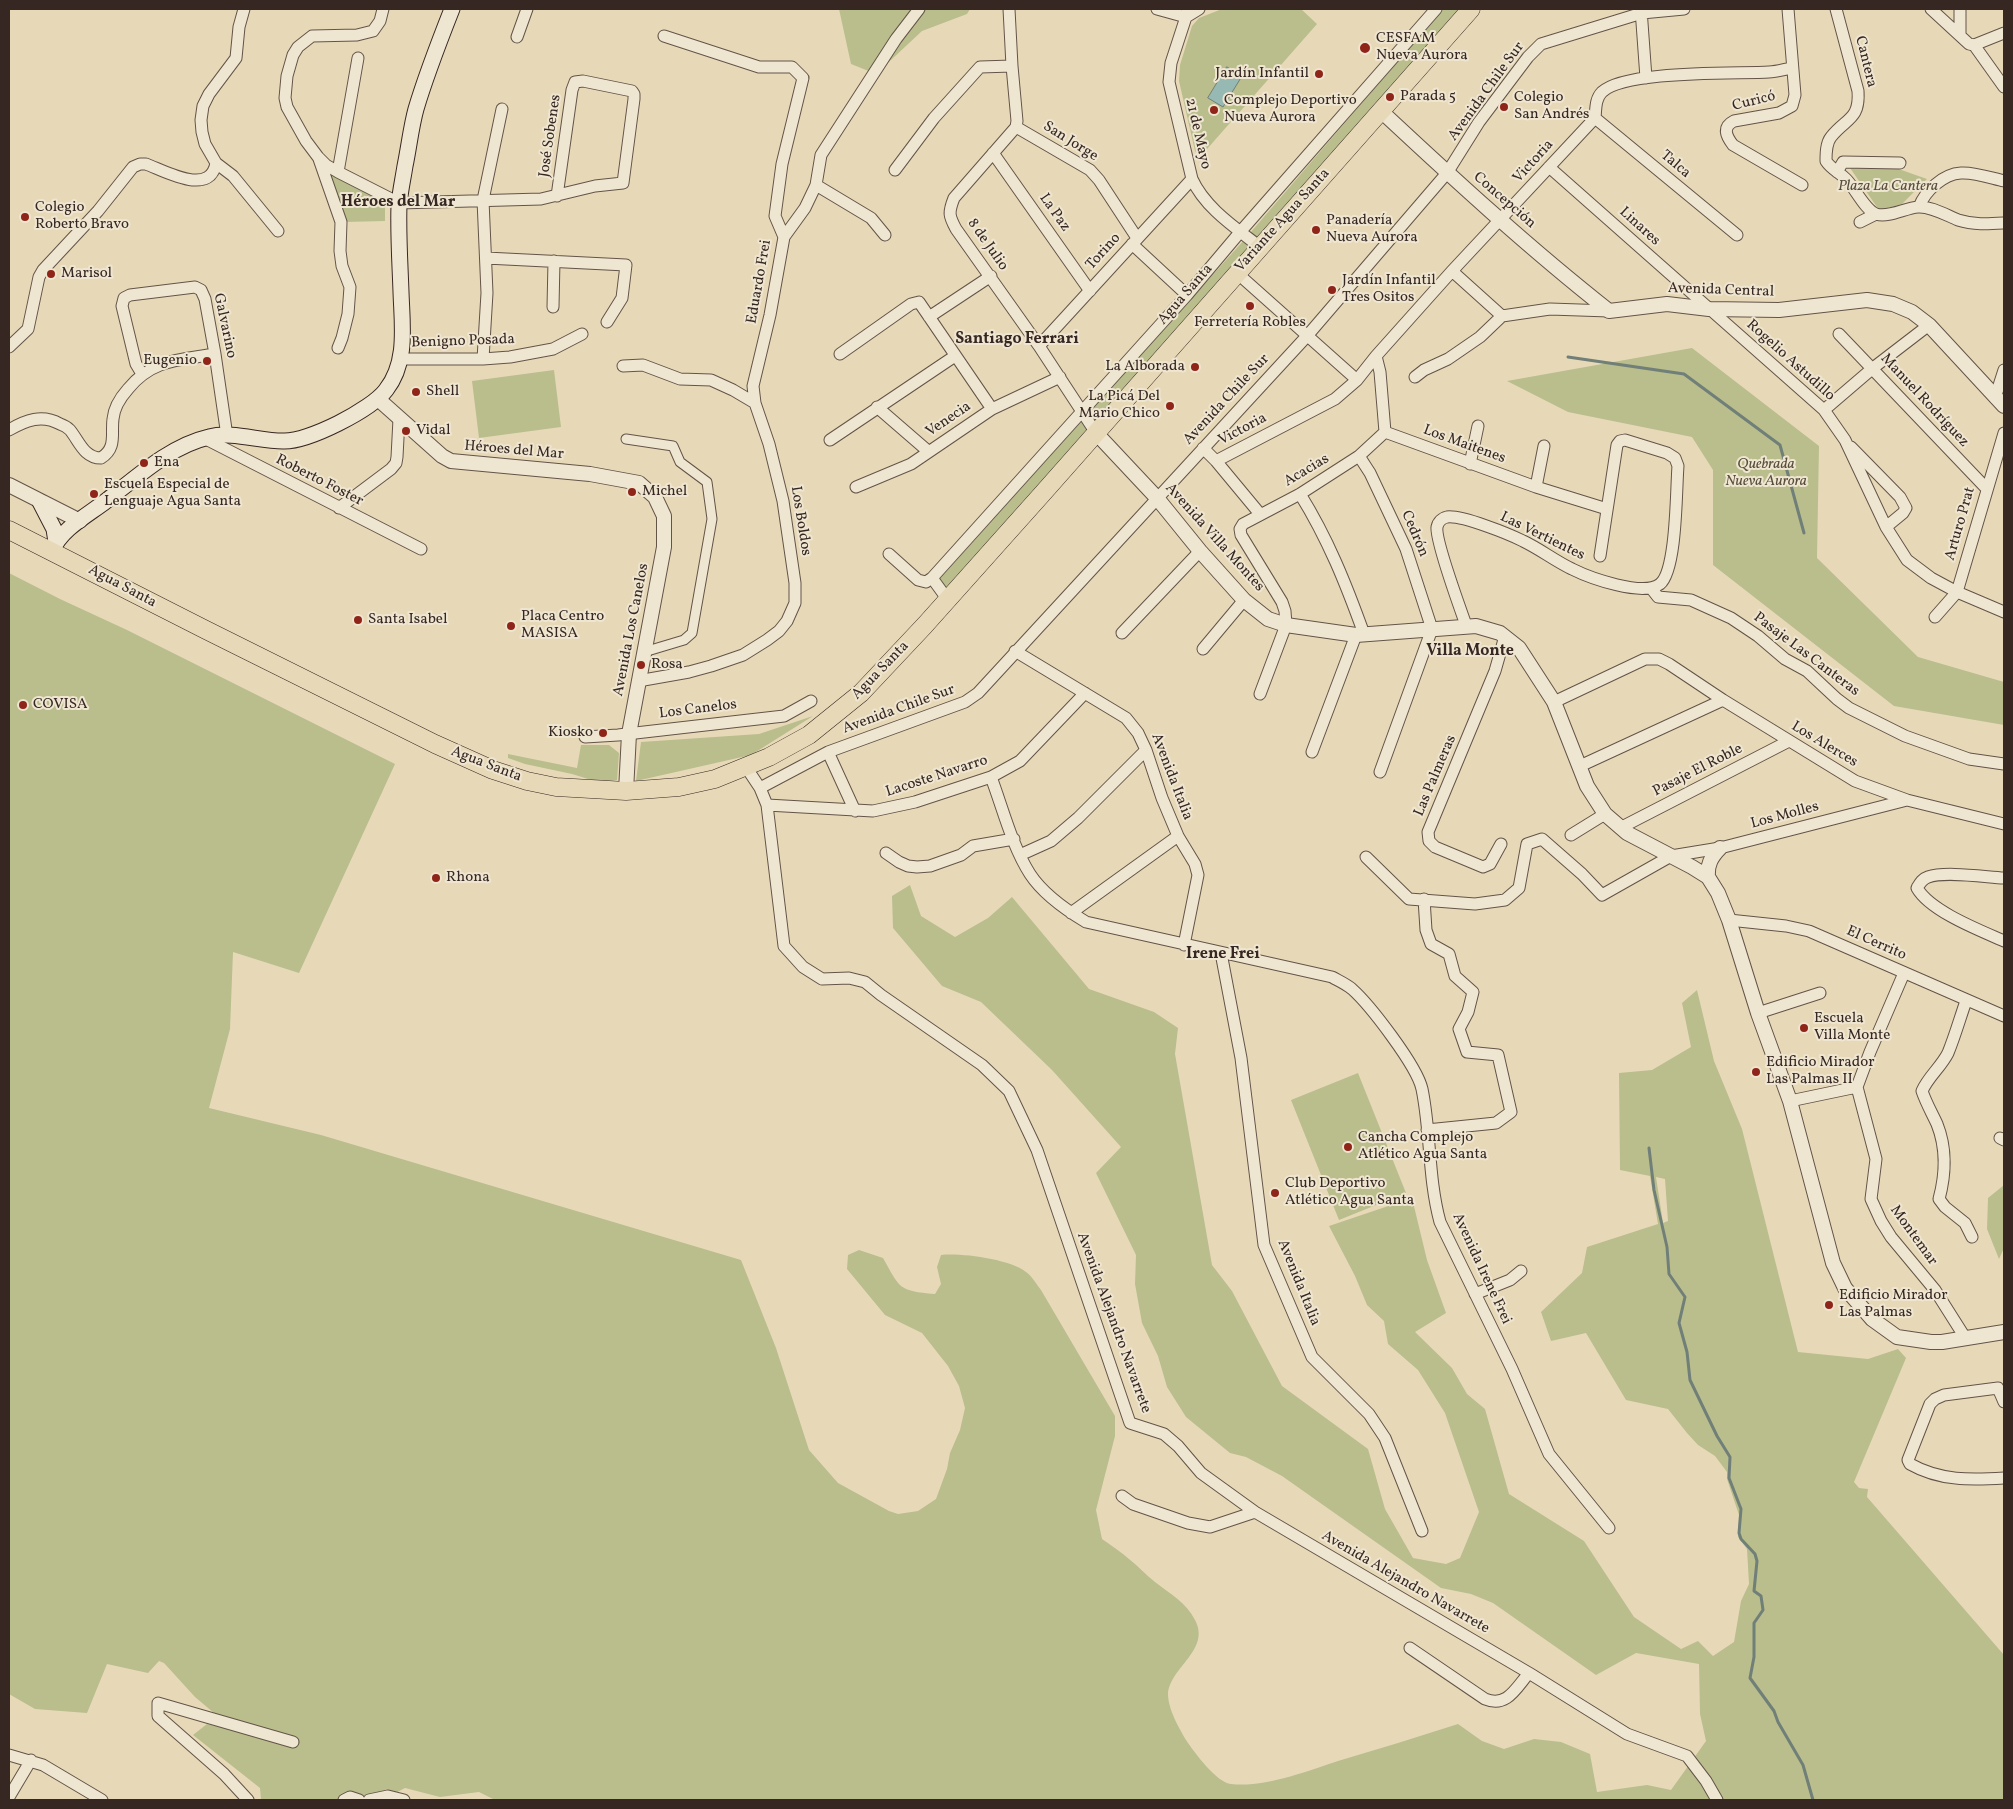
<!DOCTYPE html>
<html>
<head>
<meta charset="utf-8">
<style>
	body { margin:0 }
	#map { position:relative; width:2013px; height:1809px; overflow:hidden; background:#e7d9b8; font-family:Vollkorn,serif }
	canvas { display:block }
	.frame { position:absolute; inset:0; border:10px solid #372722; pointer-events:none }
</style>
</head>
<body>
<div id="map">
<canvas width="2013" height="1809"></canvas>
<div class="frame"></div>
</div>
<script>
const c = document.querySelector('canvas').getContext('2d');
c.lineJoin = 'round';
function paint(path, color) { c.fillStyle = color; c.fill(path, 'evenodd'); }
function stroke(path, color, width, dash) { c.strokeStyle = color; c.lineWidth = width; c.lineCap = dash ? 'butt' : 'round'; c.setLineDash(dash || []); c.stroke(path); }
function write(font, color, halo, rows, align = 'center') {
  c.font = font + ' Vollkorn,serif'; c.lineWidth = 4; c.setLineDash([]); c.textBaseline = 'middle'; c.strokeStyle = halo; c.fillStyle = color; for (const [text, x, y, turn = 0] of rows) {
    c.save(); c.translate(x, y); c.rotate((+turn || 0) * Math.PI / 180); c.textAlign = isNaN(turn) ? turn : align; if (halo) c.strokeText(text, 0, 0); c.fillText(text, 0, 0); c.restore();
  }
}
const green = new Path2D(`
	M839 9H970L967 14 922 31 876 74 851 64Z
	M1222 9H1301L1317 24 1200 157 1195 151 1179 81 1180 65 1192 26 1199 18Z
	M1443 9H1467L946 603 936 583 1244 240Z
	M1848 165 1893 167 1927 179 1902 204 1879 210Z
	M327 170 342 181 385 201V221L344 222 342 206Z
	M1692 348 1819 446 1817 558 1918 657 2004 682V725L1894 706 1713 565V470L1692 437 1568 412 1507 381Z
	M554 370 561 427 479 438 472 381Z
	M9 573 60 599 127 630 395 764 299 973 233 952 230 1029 209 1108 321 1135 741 1260 776 1348 809 1450 838 1483 889 1511 898 1514 918 1511 936 1499 947 1469 950 1453 960 1430 965 1408 959 1386 948 1366 922 1333 885 1315 847 1269 848 1255 859 1250 883 1258C900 1288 898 1291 935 1294L941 1284 937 1267 941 1255C962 1253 1009 1259 1026 1272 1032 1276 1037 1285 1041 1290L1115 1416V1436L1096 1510 1102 1539C1111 1545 1121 1552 1129 1559 1138 1566 1146 1575 1155 1582 1170 1594 1186 1602 1195 1620 1211 1650 1170 1667 1168 1694 1168 1709 1179 1728 1186 1740 1194 1752 1217 1783 1231 1784 1263 1788 1308 1771 1338 1761 1378 1749 1418 1737 1458 1724L1482 1741 1504 1749 1534 1739 1561 1742 1590 1754 1597 1792 1647 1785 1671 1790 1706 1741 1700 1714 1699 1664 1636 1653 1596 1675 1493 1603 1471 1594 1441 1588 1282 1476 1246 1457 1230 1453 1186 1417 1167 1387 1158 1356 1142 1323 1135 1284 1136 1255 1096 1173 1121 1147 1052 1070 981 1002 942 986 893 928 892 896 910 885 921 916 955 937 988 918 1012 897 1089 989 1154 1012 1178 1028 1175 1054 1212 1265 1232 1291 1282 1386 1368 1449 1385 1509 1413 1558 1446 1564 1460 1558 1479 1512 1445 1413 1418 1370 1388 1344 1384 1321 1367 1305 1355 1276 1329 1226 1412 1198 1427 1260 1446 1313 1415 1332 1452 1368 1467 1394 1485 1409 1509 1494 1584 1541 1634 1617 1681 1649 1698 1641 1713 1656 1734 1642 1741 1601 1749 1584 1747 1549 1738 1537 1739 1515 1727 1479V1472L1715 1456 1698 1445 1687 1433 1668 1409 1626 1400 1586 1333 1551 1341 1541 1312 1582 1273 1587 1247 1658 1224 1650 1176 1620 1170 1619 1073 1652 1070 1691 1047 1682 1003 1697 990 1714 1061 1742 1129 1798 1352 1868 1359 1898 1349 1906 1358 1854 1482 1859 1488 1868 1489 1867 1497 2004 1655V1800H495L479 1792 440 1797 405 1788 382 1800H261L260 1788 193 1735 207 1724 233 1729 195 1697 164 1663 159 1661 148 1673 107 1664 87 1713 35 1709 9 1694ZM1656 1177 1665 1179 1668 1221 1663 1223Z
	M813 716 751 755 636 781 641 742 759 734Z
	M581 745H609L619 753 617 780 598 782 572 774 525 764 508 758V754L577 768Z
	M1358 1073 1406 1193 1339 1220 1291 1100Z
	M2004 1185V1248L1999 1259 1987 1229 1988 1198Z`);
const water = new Path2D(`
	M1227 67 1242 76 1223 107 1208 98Z`);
const stream = new Path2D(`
	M1568 357 1684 374 1780 445 1804 533
	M1649 1148 1654 1190 1667 1247 1669 1274 1685 1297 1679 1323 1687 1352 1690 1380 1717 1436 1730 1457 1729 1478 1741 1509 1739 1533 1741 1539 1755 1554 1757 1561 1754 1591 1761 1596 1763 1610 1754 1623V1657L1750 1678 1774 1711 1778 1722 1803 1765 1813 1800`);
const pedestrian = new Path2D(`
	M626 439 673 446 680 462 707 482 712 519 692 633 684 640 644 652`);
const minor = new Path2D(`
	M383 9 380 21 373 31 357 35 312 36 298 47 293 55 287 76 285 98 287 107 306 141 318 157 326 165 338 172 399 203 541 199 595 186 623 183 634 99V94L632 91 583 81 575 82 572 90 557 196
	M1009 9 1012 66 1017 121 1016 127 954 198C948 213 949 216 956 229L1039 346 1096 433
	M1157 9 1186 17 1188 10
	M1199 9 1186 17 1171 63 1169 82 1192 179C1205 208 1236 228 1260 247
	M1641 9 1646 78
	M1788 9 1795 95 1792 106 1779 113 1734 121C1722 127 1726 136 1733 145L1802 185
	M1836 9 1858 91C1860 120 1846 118 1831 137 1826 143 1826 154 1826 161 1831 169 1839 172 1846 179 1855 188 1865 210 1876 214 1889 218 1905 208 1918 207 1931 206 1946 215 1958 220 1974 225 1988 224 2004 223
	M1931 9 1969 44 1974 45 2004 33
	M1960 9V34
	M664 36 759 67H792L803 78 782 164 775 216 784 237 770 315 753 386 755 403
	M517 37 527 9
	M1974 45 2004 87
	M1595 118 1737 235
	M1016 127 1090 170 1099 180 1137 238
	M993 153 1090 291
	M319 159 341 222 340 251 342 266 350 287 348 314 342 338 338 348
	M216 163 233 176 278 231
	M1549 167 1824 410 1845 440 1886 527 1907 560 1931 578 1957 592 2004 612
	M895 170 934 118 980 67 1012 66
	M338 172 358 58
	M1837 172 1843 162 1900 163
	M816 185 871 218 885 235
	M1919 207C1925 191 1943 174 1961 173 1974 172 1991 178 2004 181
	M1860 222 1876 214
	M784 237 805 208 816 185 821 155 896 39 919 9
	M1132 244 1187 295
	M486 258 626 265 622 298 607 322
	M1452 271 1502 316
	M1237 273 1357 380
	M553 307 554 261
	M929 317 991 276
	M1839 334 1986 488
	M1039 346 1192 179
	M9 347 28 329 39 277 43 270 98 211 133 167 140 164H146C165 171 210 197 216 163L205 144 202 132 201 120 203 106 209 94 236 58 239 27 244 9
	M840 354 911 304 919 302 992 409
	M1376 356 1380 372 1385 432
	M401 359H483L510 357 553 349 582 334
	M483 359 487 293 483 200 502 109
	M623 366 643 365 680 379 711 380 733 390 755 403 769 444 783 501 795 583V603L787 621 779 631 767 640 743 655 711 666 689 672 638 681
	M142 374 136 364 122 306 124 298 130 295 195 287 201 290 205 299 215 354 227 436
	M1415 377 1424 370 1448 359 1480 337 1502 316 1550 309 1609 311
	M1995 398 2004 370
	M877 407 929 452
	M1824 410 1873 368 1929 325
	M9 430C26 420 42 414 60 424 63 425 68 428 70 430 79 441 84 458 101 458 117 448 111 434 113 419 114 407 120 398 128 389 152 359 180 360 215 354
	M1385 432 1536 487 1607 509
	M204 438 421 549
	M830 440 955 356
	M1851 447 1900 497 1906 508 1903 513 1886 527
	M1203 448 1216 461 1260 514
	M1359 456 1370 473 1406 549 1432 629 1380 772
	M1216 461 1335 399 1357 380 1376 356 1452 271 1595 118C1596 109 1595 99 1602 92 1625 70 1735 74 1769 72 1777 72 1785 69 1792 68
	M1470 464 1478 426
	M856 487 911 464 992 409 1060 377
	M1536 487 1544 446
	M1300 494C1328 539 1346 584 1364 634
	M339 508 391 469 396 463 397 457 399 419
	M889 554 918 580 926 582 932 578 1187 295 1241 231 1436 9
	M932 578 948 600
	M1651 588 1658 597 1691 600 1731 618 1758 636 1785 659 1807 671 1837 699 1849 708 1905 736 1969 759 2004 764
	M1935 617 1957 592 2004 433
	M1466 625C1460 608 1435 540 1437 527 1438 522 1442 518 1447 517 1462 515 1509 534 1523 541 1540 549 1555 561 1572 569 1590 578 1643 597 1660 584 1677 570 1676 489 1678 466L1675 458 1667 453 1625 440 1620 441 1617 445 1600 556
	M1122 633 1200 551
	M1203 649 1244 600
	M1015 651 1126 718 1138 733 1146 750 1162 798 1178 836 1195 864 1198 875 1184 945
	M1260 694 1286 625 1285 611 1282 602 1241 535 1240 529 1243 524 1300 494 1359 456 1385 432
	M1554 702 1645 659H1659L1669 664 1723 700 1855 781 1907 800 2004 824
	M585 737 618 735 784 716 811 701
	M828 752 855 811
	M1312 752 1356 635
	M1580 766 1723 700
	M746 767 760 788 767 805 784 946 803 967 822 979 849 978 865 982 881 995 982 1065 1009 1091 1037 1150 1130 1423 1164 1434 1178 1446 1201 1473 1255 1512 1529 1673 1627 1734 1687 1756 1706 1781 1717 1800
	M991 777C1003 809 1012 846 1030 874 1043 894 1066 910 1086 922L1332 977C1339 981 1346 984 1352 989 1370 1005 1417 1066 1422 1089 1431 1133 1428 1178 1440 1222L1512 1369 1549 1454 1609 1528
	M760 788 828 752 965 702 978 693 1307 336 1447 173 1479 122 1528 57 1541 44 1642 13 1684 9
	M767 805 873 811 915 802 991 777 1020 761 1085 693
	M1620 828 1789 741
	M1571 835 1605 814
	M1501 844 1490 864 1483 867 1435 847 1429 841 1428 832 1495 671 1505 636
	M886 853 899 862 908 866 917 867 930 866 961 855 973 846 1014 839
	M1020 855 1051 841 1078 818 1146 750
	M1366 857 1409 899 1475 904 1505 900 1519 888 1527 844 1542 839 1582 874 1602 895 1671 856 1720 848 1907 800
	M2004 878C1985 877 1945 871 1928 877 1922 879 1920 883 1917 888 1930 911 1979 930 2004 941
	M1424 899 1426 930 1431 944 1449 954 1455 976 1473 992 1468 1012 1459 1029 1467 1052 1498 1055 1511 1112 1496 1123 1427 1130
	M1071 913 1178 836
	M1729 920 1786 926 1809 931 2004 1016
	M1221 953 1241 1058 1264 1245 1312 1357 1369 1414 1385 1438 1422 1531
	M1904 973 1870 1052 1857 1087 1876 1159 1871 1199 1881 1221 1891 1237 1935 1290 1966 1339
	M1966 1001C1960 1018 1955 1036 1948 1053 1941 1067 1928 1077 1922 1091 1926 1103 1932 1113 1937 1124 1947 1149 1946 1173 1939 1199L1945 1207 1965 1223 1972 1237
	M1758 1013 1820 993
	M1790 1101 1857 1087
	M2000 1138 2004 1140
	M1475 1294 1510 1280 1521 1271
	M2004 1402 1998 1388 1944 1395 1935 1399 1930 1404 1908 1460 1910 1464C1940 1481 1971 1480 2004 1478
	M1122 1496 1133 1504 1188 1523 1210 1527 1255 1512
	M1410 1648 1485 1699C1507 1708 1516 1688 1529 1673
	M9 1755 43 1765 102 1800
	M9 1797 31 1760
	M248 1800 224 1774 158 1716V1703L293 1742
	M344 1800 350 1797 359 1800
	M369 1800 388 1796 404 1800`);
const tertiary = new Path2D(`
	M1381 111C1455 180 1529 248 1609 311L1667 304 1709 309 1779 310 1867 300 1893 304 1912 312 1929 325 2004 406
	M378 399 442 456 451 461 590 474 639 483 655 497 664 516V547L629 734 626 791
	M1096 433 1157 498 1200 551 1244 600 1268 619 1286 625 1356 635 1476 626 1500 633 1519 648 1554 702 1587 786 1605 814 1627 833 1692 867 1708 877 1718 893 1729 920 1758 1013 1790 1101 1833 1263 1845 1288 1872 1319 1897 1337 1931 1342H1942L2004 1332
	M9 485 80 521
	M1708 877C1707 865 1711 857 1720 848`);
const secondary = new Path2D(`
	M40 502 54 529 56 542
	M52 551C61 529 88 515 106 501 137 477 170 446 209 437 232 431 259 441 283 441 308 442 371 410 386 390 408 362 402 325 401 292 400 263 398 234 399 205 400 192 403 179 405 166 409 147 411 127 416 109 426 75 439 42 452 9`);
const primary = new Path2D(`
	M9 530 206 630 435 744 493 770 527 781 556 787 626 791 679 787 715 779 769 757 809 735 861 693 925 625 1043 493 1471 9`);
const markers = [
	[1365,48,6,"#8f2418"],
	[1319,74,5,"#8f2418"],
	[1390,97,5,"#8f2418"],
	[1504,107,5,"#8f2418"],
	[1214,110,5,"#8f2418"],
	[25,217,5,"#8f2418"],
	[1316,230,5,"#8f2418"],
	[51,274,5,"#8f2418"],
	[1332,290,5,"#8f2418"],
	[1250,306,5,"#8f2418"],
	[207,361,5,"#8f2418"],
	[1195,367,5,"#8f2418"],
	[416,392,5,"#8f2418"],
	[1170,406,5,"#8f2418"],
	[406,431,5,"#8f2418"],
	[144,463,5,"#8f2418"],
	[632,492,5,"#8f2418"],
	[94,494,5,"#8f2418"],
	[358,620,5,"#8f2418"],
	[511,626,5,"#8f2418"],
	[641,665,5,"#8f2418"],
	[23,705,5,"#8f2418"],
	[603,733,5,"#8f2418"],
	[436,878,5,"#8f2418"],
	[1804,1028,5,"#8f2418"],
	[1756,1072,5,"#8f2418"],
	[1348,1147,5,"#8f2418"],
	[1275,1193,5,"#8f2418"],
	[1829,1305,5,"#8f2418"]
];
const poiNames = [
	["CESFAM",1376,39],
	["Nueva Aurora",1376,56],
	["Jardín Infantil",1309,74,"right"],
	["Parada 5",1400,97],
	["Colegio",1514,98],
	["San Andrés",1514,115],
	["Complejo Deportivo",1224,101],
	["Nueva Aurora",1224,118],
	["Colegio",35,208],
	["Roberto Bravo",35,225],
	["Panadería",1326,221],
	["Nueva Aurora",1326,238],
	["Marisol",61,274],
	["Jardín Infantil",1342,281],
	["Tres Ositos",1342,298],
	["Ferretería Robles",1250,323,"center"],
	["Eugenio",197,361,"right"],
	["La Alborada",1185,367,"right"],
	["Shell",426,392],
	["La Picá Del",1160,397,"right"],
	["Mario Chico",1160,414,"right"],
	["Vidal",416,431],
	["Ena",154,463],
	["Escuela Especial de",104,485],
	["Lenguaje Agua Santa",104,502],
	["Michel",642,492],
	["Placa Centro",521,617],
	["MASISA",521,634],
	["Santa Isabel",368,620],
	["Rosa",651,665],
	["COVISA",33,705],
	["Kiosko",593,733,"right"],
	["Rhona",446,878],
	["Escuela",1814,1019],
	["Villa Monte",1814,1036],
	["Edificio Mirador",1766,1063],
	["Las Palmas II",1766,1080],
	["Cancha Complejo",1358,1138],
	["Atlético Agua Santa",1358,1155],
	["Club Deportivo",1285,1184],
	["Atlético Agua Santa",1285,1201],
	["Edificio Mirador",1839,1296],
	["Las Palmas",1839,1313]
];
const streetNames = [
	["Cantera",1865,62,76],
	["Avenida Chile Sur",1487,92,-54],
	["Curicó",1754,102,-14],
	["21 de Mayo",1197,134,77],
	["José Sobenes",551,136,-82],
	["San Jorge",1070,142,32],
	["Victoria",1534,162,-48],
	["Talca",1675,165,40],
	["Concepción",1504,201,41],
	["La Paz",1054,213,55],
	["Variante Agua Santa",1283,221,-48],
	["Linares",1639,227,42],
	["8 de Julio",987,245,55],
	["Torino",1104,252,-48],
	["Eduardo Frei",760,282,-80],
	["Avenida Central",1721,291,2],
	["Agua Santa",1186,295,-49],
	["Galvarino",224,326,78],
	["Benigno Posada",463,342,-2],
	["Rogelio Astudillo",1790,361,42],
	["Avenida Chile Sur",1227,400,-47],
	["Manuel Rodríguez",1924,401,47],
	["Venecia",949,420,-34],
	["Victoria",1243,430,-28],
	["Los Maitenes",1464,445,20],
	["Héroes del Mar",514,451,5],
	["Acacias",1307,471,-31],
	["Roberto Foster",319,481,27],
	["Los Boldos",800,521,81],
	["Arturo Prat",1961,524,-74],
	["Cedrón",1414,534,67],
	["Las Vertientes",1542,537,26],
	["Avenida Villa Montes",1214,538,48],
	["Agua Santa",122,587,28],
	["Avenida Los Canelos",632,630,-79],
	["Pasaje Las Canteras",1806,655,37],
	["Agua Santa",881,671,-46],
	["Los Canelos",698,710,-7],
	["Avenida Chile Sur",899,710,-20],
	["Los Alerces",1824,745,31],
	["Agua Santa",486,765,21],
	["Pasaje El Roble",1698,771,-27],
	["Las Palmeras",1436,776,-67],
	["Lacoste Navarro",937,777,-18],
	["Avenida Italia",1171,777,69],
	["Los Molles",1785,816,-15],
	["El Cerrito",1876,944,24],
	["Montemar",1913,1236,54],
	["Avenida Irene Frei",1481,1269,65],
	["Avenida Italia",1298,1283,68],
	["Avenida Alejandro Navarrete",1113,1323,70],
	["Avenida Alejandro Navarrete",1405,1583,30]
];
const parkNames = [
	["Plaza La Cantera",1888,187],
	["Quebrada",1766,465],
	["Nueva Aurora",1766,482]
];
const neighbourhoodNames = [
	["Héroes del Mar",398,203],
	["Santiago Ferrari",1017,340],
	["Villa Monte",1470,652],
	["Irene Frei",1223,955]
];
paint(green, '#b9be8c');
paint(water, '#97b9b3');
stroke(water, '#717f79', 1);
stroke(stream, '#717f79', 3);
stroke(pedestrian, '#635448', 11);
stroke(minor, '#635448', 13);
stroke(tertiary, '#635448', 16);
stroke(secondary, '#372722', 17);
stroke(primary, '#372722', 19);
stroke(pedestrian, '#efe6d1', 9);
stroke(minor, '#efe6d1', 11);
stroke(tertiary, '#efe6d1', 14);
stroke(secondary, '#efe6d1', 15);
stroke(primary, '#e7d9b8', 18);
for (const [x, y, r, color] of markers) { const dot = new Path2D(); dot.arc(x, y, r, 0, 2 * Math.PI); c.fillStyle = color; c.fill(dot); stroke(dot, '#efe6d1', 2); }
write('15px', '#372722', '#efe6d1', poiNames, 'left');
write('15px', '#372722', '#efe6d1', streetNames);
write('italic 15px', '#584d3c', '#efe6d1', parkNames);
write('bold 16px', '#372722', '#efe6d1', neighbourhoodNames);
</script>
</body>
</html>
